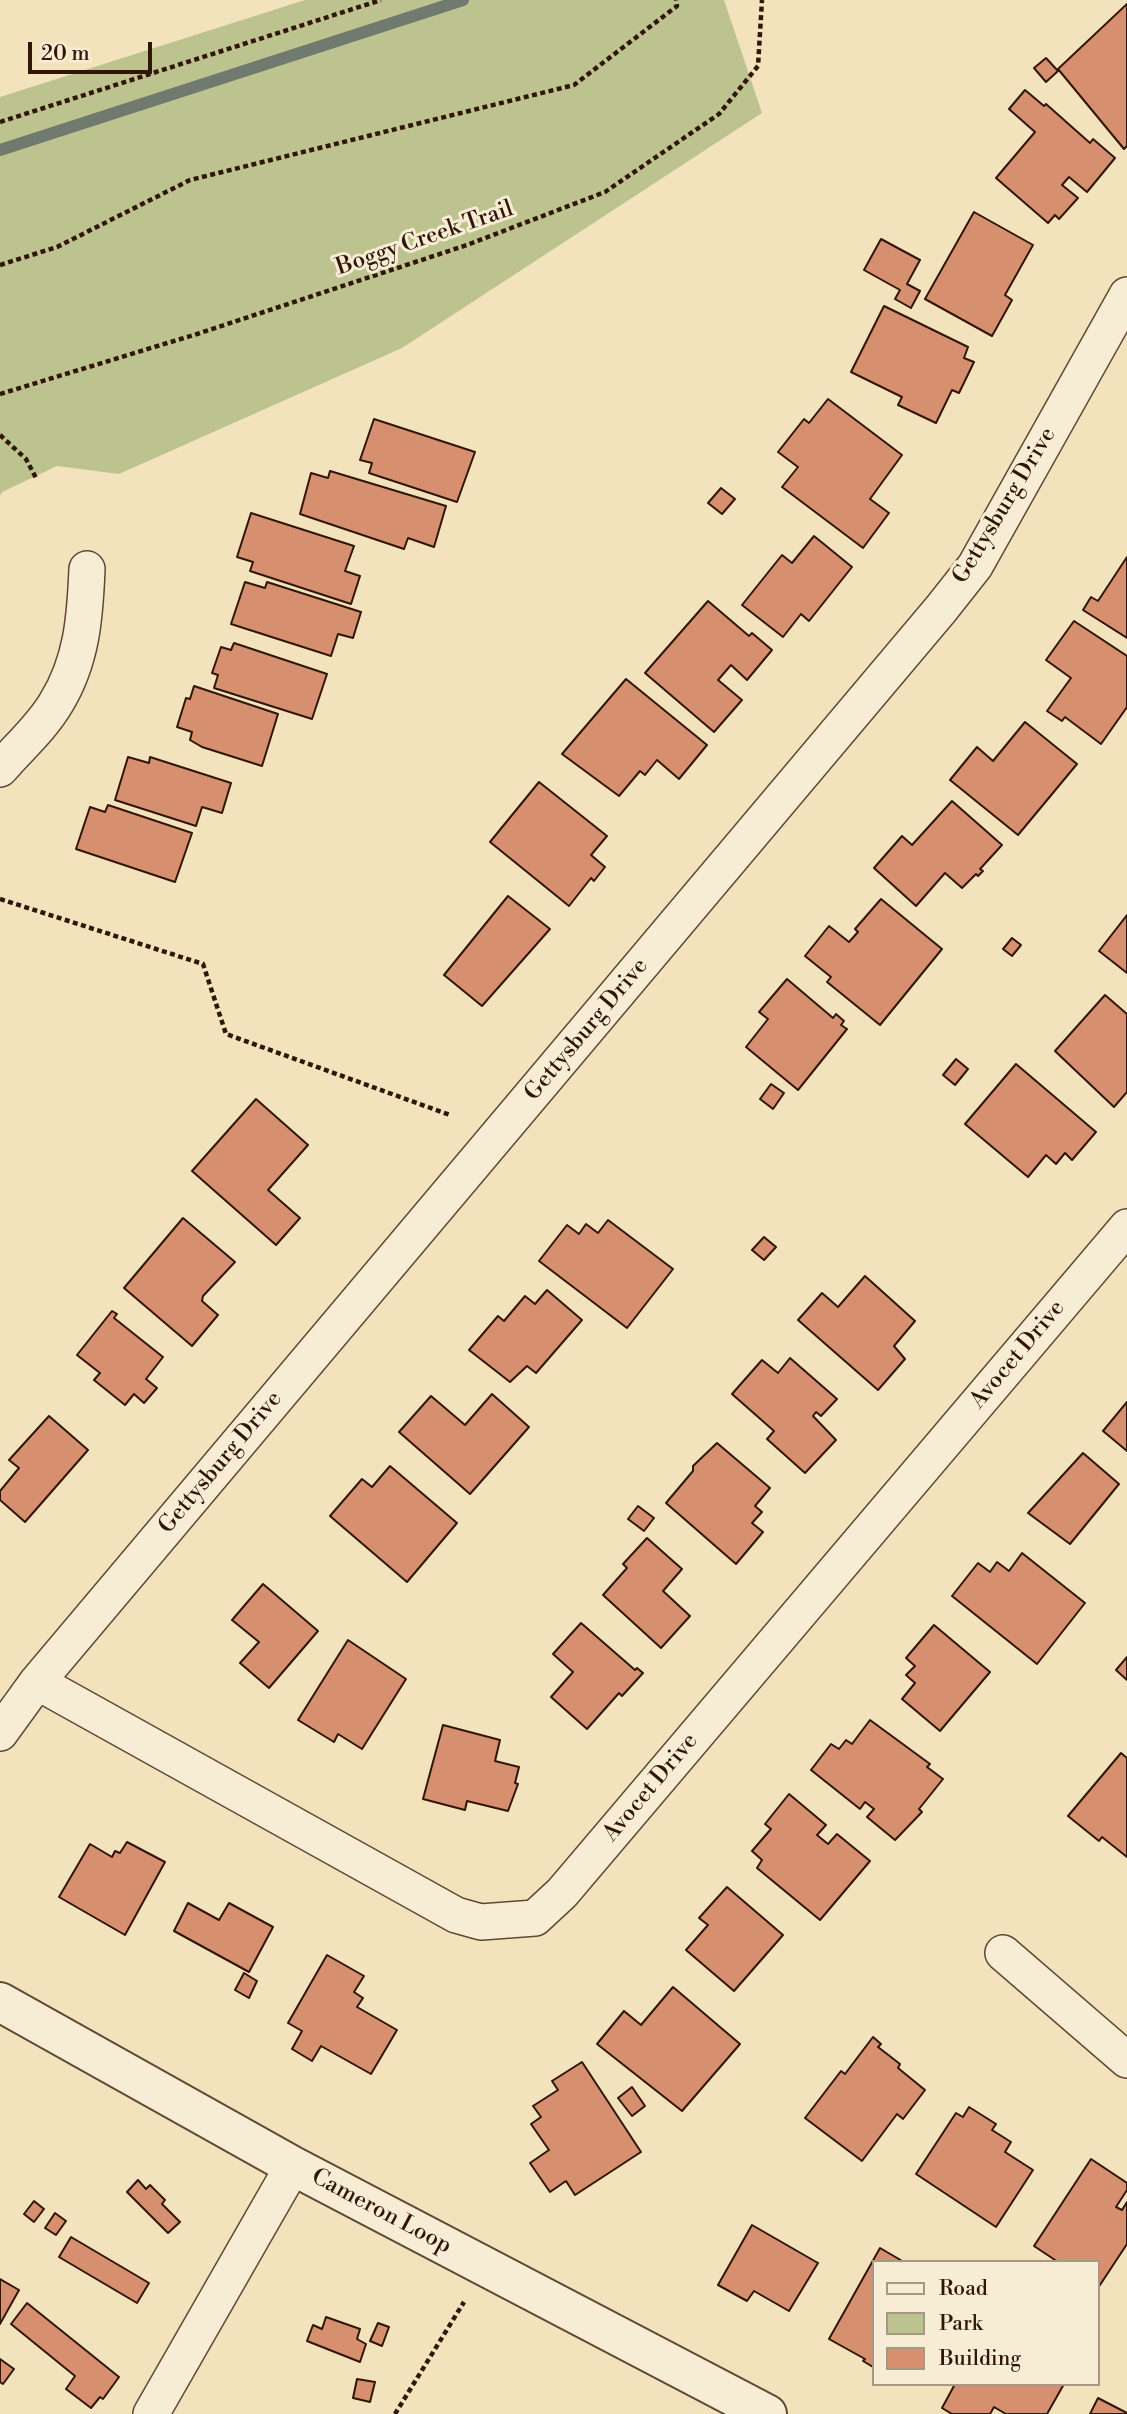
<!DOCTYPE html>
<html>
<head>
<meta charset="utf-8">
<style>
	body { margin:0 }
	#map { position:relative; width:1127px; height:2414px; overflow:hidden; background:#f2e3bd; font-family:"Libre Bodoni",serif }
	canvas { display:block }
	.legend { position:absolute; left:872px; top:2260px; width:228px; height:126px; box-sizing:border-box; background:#f7edd4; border:2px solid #a89782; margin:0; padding:9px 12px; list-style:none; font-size:21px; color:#311507 }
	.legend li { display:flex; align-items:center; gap:14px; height:35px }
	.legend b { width:35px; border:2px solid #a89782 }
	.scale { position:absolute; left:28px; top:42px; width:124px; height:32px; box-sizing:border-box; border:4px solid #311507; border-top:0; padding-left:9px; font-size:21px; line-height:24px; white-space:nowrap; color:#311507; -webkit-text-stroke:5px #f7edd4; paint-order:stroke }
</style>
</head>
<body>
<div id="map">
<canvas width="1127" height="2414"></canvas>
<ul class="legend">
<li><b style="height:9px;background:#f7edd4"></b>Road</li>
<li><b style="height:19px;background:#bdc38f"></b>Park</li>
<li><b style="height:19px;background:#d7906f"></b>Building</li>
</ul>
<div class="scale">20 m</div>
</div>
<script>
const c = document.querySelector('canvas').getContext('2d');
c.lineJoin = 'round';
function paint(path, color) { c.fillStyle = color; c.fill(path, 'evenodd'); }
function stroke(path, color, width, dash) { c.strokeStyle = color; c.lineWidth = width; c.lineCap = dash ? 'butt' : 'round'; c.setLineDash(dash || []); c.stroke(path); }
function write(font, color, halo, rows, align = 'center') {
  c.font = font + ' "Libre Bodoni",serif'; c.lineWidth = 6; c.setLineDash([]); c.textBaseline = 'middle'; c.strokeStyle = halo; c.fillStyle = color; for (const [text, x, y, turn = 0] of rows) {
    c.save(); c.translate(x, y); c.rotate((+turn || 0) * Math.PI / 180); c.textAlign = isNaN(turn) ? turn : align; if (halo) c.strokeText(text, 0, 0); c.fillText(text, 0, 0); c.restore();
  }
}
const green = new Path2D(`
	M305 0H724L762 113 402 348 119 474 57 466 2 492 0 496V97Z`);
const stream = new Path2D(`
	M0 150 463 0`);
const building = new Path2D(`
	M1127 4V146L1124 149 1058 69Z
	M1046 58 1058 71 1046 82 1034 68Z
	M1025 90 1044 106 1046 104 1090 143 1093 139 1115 158 1087 192 1069 177 1062 185 1078 198 1059 219 1055 215 1048 223 996 178 1035 132 1009 109Z
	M974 212 1033 245 1005 295 1012 300 992 336 925 299Z
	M881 239 920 260 907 284 920 291 911 308 895 299 900 290 864 270Z
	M884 306 968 347 964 358 974 362 959 393 952 390 936 423 898 405 902 397 851 372Z
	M828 399 902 455 870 499 889 513 863 548 782 487 798 467 778 452 804 419 809 423Z
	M374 419 475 452 457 502 369 473 372 463 360 460Z
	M330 471 446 506 434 547 408 538 404 549 300 514 311 473 328 478Z
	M721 488 735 499 722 514 708 503Z
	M251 513 354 546 345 571 360 576 351 604 250 571 253 562 237 557Z
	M814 536 852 567 809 621 801 614 783 637 742 605 782 555 792 563Z
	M1127 557V638L1083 610 1091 597 1098 601Z
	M245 582 265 588 267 582 361 612 353 638 338 634 331 656 231 624Z
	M708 601 749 636 752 633 772 650 747 680 731 665 718 680 742 700 714 732 645 673Z
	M1074 621 1127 656V707L1101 744 1065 717 1062 721 1047 711 1071 678 1046 660Z
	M234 643 327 674 312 719 214 688 218 675 212 673 221 647 231 650Z
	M626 679 707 745 679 779 657 760 645 775 640 771 619 796 562 754Z
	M194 686 278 714 262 766 202 747 190 740 192 732 177 727 186 698 190 699Z
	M1025 722 1077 764 1018 835 950 780 977 747 993 761Z
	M128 757 149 763 150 757 231 783 222 813 202 807 196 826 115 800Z
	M539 782 607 836 591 855 605 867 594 881 591 878 569 906 490 842Z
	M952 801 1002 845 980 869 983 871 978 876 976 874 962 888 945 873 916 906 874 868 902 836 912 845Z
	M108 805 192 833 175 882 76 849 90 807 105 812Z
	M508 896 550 929 482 1006 444 975Z
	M881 899 942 949 880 1025 827 982 831 977 805 956 829 926 849 942 858 932 855 929Z
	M1127 915V973L1099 951Z
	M1012 938 1021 945 1012 956 1003 949Z
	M787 979 833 1018 836 1014 844 1021 841 1025 847 1029 798 1090 746 1047 768 1019 759 1012Z
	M1105 995 1127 1014V1092L1114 1107 1055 1051Z
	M956 1059 968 1069 955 1085 943 1075Z
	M1016 1064 1096 1132 1072 1160 1065 1153 1056 1164 1046 1155 1028 1177 965 1124Z
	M771 1084 784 1093 773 1109 760 1099Z
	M256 1099 308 1145 268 1190 300 1218 276 1245 192 1171Z
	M183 1218 235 1262 203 1296 202 1301 218 1315 192 1346 124 1288Z
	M608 1220 673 1269 627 1328 539 1261 567 1225 579 1234 586 1224 598 1233Z
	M764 1237 776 1247 764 1260 752 1250Z
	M865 1276 915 1321 894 1346 905 1359 878 1390 798 1320 822 1293 838 1307Z
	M547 1290 582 1320 536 1373 527 1366 510 1382 469 1350 498 1316 504 1321 525 1296 535 1304Z
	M112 1311 117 1314 114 1318 163 1357 146 1379 157 1388 144 1403 134 1394 125 1405 94 1380 100 1373 77 1355Z
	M790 1358 837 1399 821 1416 816 1412 813 1416 836 1440 805 1473 767 1439 774 1431 732 1394 762 1360 778 1373Z
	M492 1394 529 1427 470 1494 399 1432 431 1396 465 1425Z
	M1127 1402V1451L1103 1431Z
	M49 1416 88 1450 25 1522 0 1500V1491L19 1468 9 1460Z
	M717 1443 770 1488 755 1506 762 1512 752 1523 763 1532 736 1564 666 1503 693 1471V1466Z
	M1083 1453 1119 1484 1070 1544 1028 1513Z
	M390 1466 457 1523 407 1582 330 1516 362 1479 372 1487Z
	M638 1506 654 1518 644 1531 628 1519Z
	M647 1538 682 1569 663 1591 690 1616 661 1648 603 1595 627 1568 623 1564Z
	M1022 1553 1085 1603 1037 1664 952 1596 978 1563 990 1572 997 1562 1009 1571Z
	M263 1584 318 1631 269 1688 240 1663 259 1642 232 1620Z
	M581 1623 635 1670 637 1668 643 1673 622 1696 619 1693 587 1729 551 1697 573 1672 553 1654Z
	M934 1625 990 1672 940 1731 902 1699 915 1683 906 1675 915 1666 906 1658Z
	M348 1640 406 1679 362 1749 338 1734 334 1742 298 1720Z
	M1127 1657V1680L1116 1670Z
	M870 1720 930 1764 927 1767 943 1779 919 1809 922 1812 895 1840 867 1817 874 1809 865 1802 860 1809 811 1770 831 1744 839 1749 846 1740 852 1744Z
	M443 1725 500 1740 495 1761 519 1767 515 1783 518 1784 508 1811 467 1801 465 1810 423 1799Z
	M1121 1753 1127 1758V1857L1102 1837 1099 1841 1068 1816Z
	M789 1794 826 1825 817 1835 828 1844 837 1834 870 1861 820 1920 757 1868 762 1860 752 1851 771 1829 765 1824Z
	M127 1842 165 1862 125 1935 59 1897 90 1844 112 1857 115 1851 120 1853Z
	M727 1887 783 1935 734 1991 686 1950 708 1925 699 1918Z
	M188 1903 219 1920 229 1903 273 1927 249 1972 174 1931Z
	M327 1955 364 1976 354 1992 363 1998 357 2007 397 2030 371 2074 321 2046 312 2061 292 2049 302 2031 288 2023Z
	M244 1973 257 1981 249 1998 235 1990Z
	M673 1987 740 2044 682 2111 597 2044 624 2011 641 2025Z
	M873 2037 881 2044 878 2047 900 2064 898 2068 925 2090 903 2119 897 2114 862 2161 805 2118 841 2071 845 2074Z
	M582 2062 641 2152 575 2195 566 2181 550 2192 530 2163 549 2150 531 2124 541 2117 533 2106 558 2090 552 2081Z
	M632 2087 645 2106 632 2116 618 2098Z
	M969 2107 996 2124 992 2130 1011 2142 1005 2152 1033 2170 996 2227 916 2174 956 2113 963 2117Z
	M1091 2159 1127 2183V2190L1116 2207 1122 2210 1127 2202V2244L1098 2288 1097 2262H1058L1034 2246Z
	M138 2180 146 2189 150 2185 165 2200 162 2204 180 2222 168 2233 127 2192Z
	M34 2201 44 2209 34 2222 24 2214Z
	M55 2213 66 2221 56 2235 45 2228Z
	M752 2225 818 2263 789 2311 754 2291 747 2301 718 2285Z
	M71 2237 149 2283 137 2303 59 2257Z
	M880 2248 904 2262H873V2367L863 2361 865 2359 829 2339Z
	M0 2279 19 2290 0 2324Z
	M27 2303 119 2377 103 2399 100 2397 91 2408 66 2389 75 2376 11 2324Z
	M326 2317 360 2329 357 2339 366 2344 360 2362 307 2341 313 2325 322 2329Z
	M378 2323 389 2327 382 2346 370 2341Z
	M0 2359 14 2369 3 2384 0 2382Z
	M357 2379 375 2382 370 2402 353 2398Z
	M955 2384H1064L1047 2414H1006L994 2407 990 2414H952L942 2408Z
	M1098 2398 1127 2413V2414H1090Z`);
const path = new Path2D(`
	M0 122 381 0
	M0 265 57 247 190 180 574 85 677 6 676 0
	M0 394 197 334 467 245 605 192 719 114 758 66 762 0
	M0 435 26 459 36 478
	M0 899 203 964 226 1034 450 1115
	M395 2414 464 2302`);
const minor = new Path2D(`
	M0 769C18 748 42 727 56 703 82 661 85 617 87 569
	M37 1682 456 1915 481 1922 535 1918 562 1893 1127 1227
	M0 1733 37 1682 941 609 975 566 1127 295
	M1003 1953 1127 2060
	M151 2414 293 2166`);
const tertiary = new Path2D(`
	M0 2002 293 2166 767 2414`);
const streetNames = [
	["Boggy Creek Trail",425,239,-19],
	["Gettysburg Drive",1005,506,-59],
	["Gettysburg Drive",587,1030,-50],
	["Avocet Drive",1018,1355,-50],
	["Gettysburg Drive",221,1463,-50],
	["Avocet Drive",651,1788,-50],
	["Cameron Loop",381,2212,28]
];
paint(green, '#bdc38f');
stroke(stream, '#717a6e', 12);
paint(building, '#d7906f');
stroke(building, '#311507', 2);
stroke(minor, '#614834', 38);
stroke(tertiary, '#614834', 42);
stroke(path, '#311507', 4.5, [5, 3.5]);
stroke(minor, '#f7edd4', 35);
stroke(tertiary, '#f7edd4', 38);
write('23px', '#311507', '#f7edd4', streetNames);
</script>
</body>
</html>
